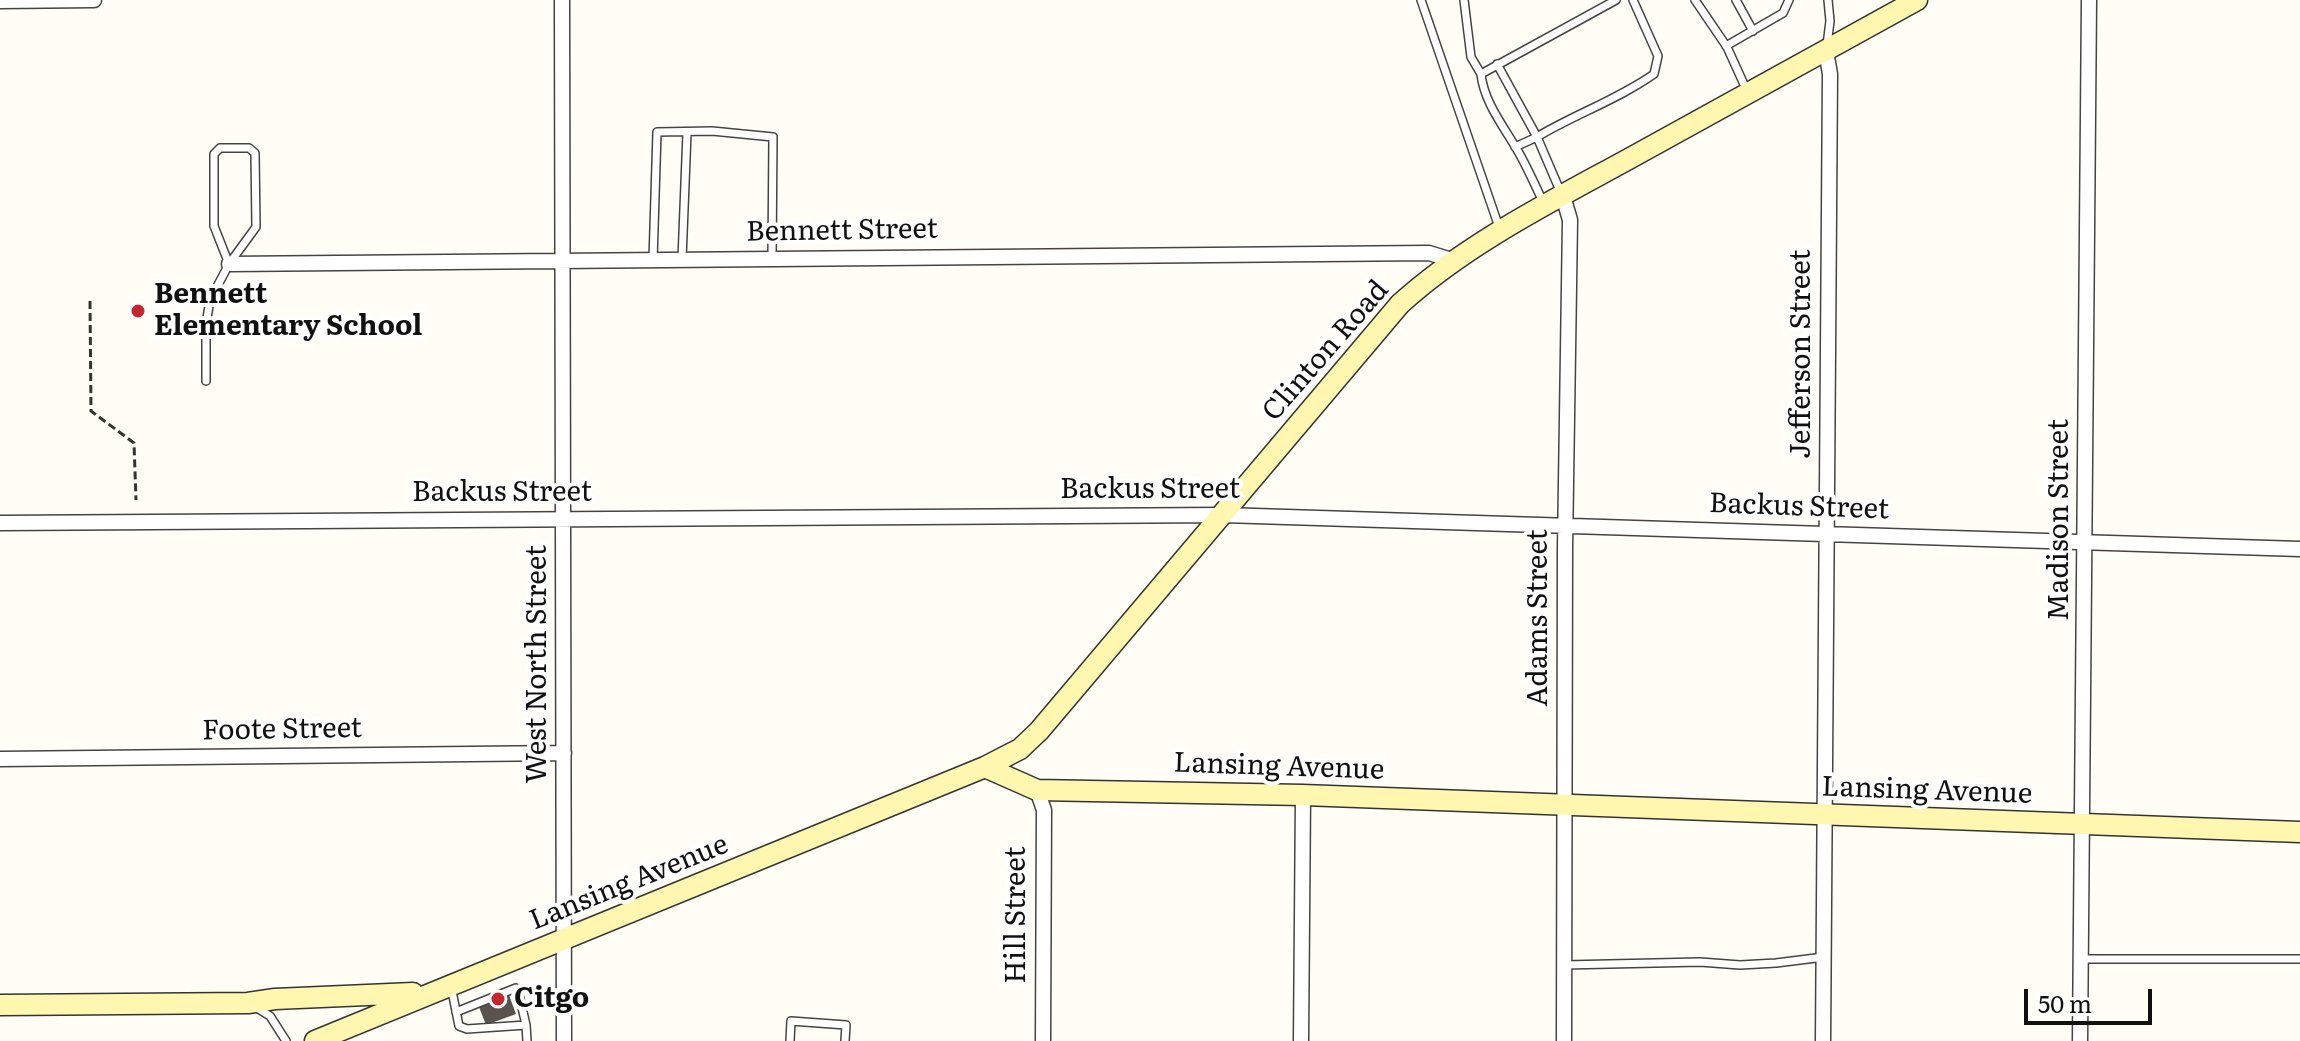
<!DOCTYPE html>
<html>
<head>
<meta charset="utf-8">
<style>
	body { margin:0 }
	#map { position:relative; width:2300px; height:1041px; overflow:hidden; background:#fffdf5; font-family:Literata,serif }
	canvas { display:block }
	.scale { position:absolute; left:2024px; top:989px; width:128px; height:36px; box-sizing:border-box; border:4px solid #111; border-top:0; padding-left:10px; font-size:24px; line-height:28px; white-space:nowrap; color:#111; -webkit-text-stroke:6px #fff; paint-order:stroke }
</style>
</head>
<body>
<div id="map">
<canvas width="2300" height="1041"></canvas>
<div class="scale">50 m</div>
</div>
<script>
const c = document.querySelector('canvas').getContext('2d');
c.lineJoin = 'round';
function paint(path, color) { c.fillStyle = color; c.fill(path, 'evenodd'); }
function stroke(path, color, width, dash) { c.strokeStyle = color; c.lineWidth = width; c.lineCap = dash ? 'butt' : 'round'; c.setLineDash(dash || []); c.stroke(path); }
function write(font, color, halo, rows, align = 'center') {
  c.font = font + ' Literata,serif'; c.lineWidth = 8; c.setLineDash([]); c.textBaseline = 'middle'; c.strokeStyle = halo; c.fillStyle = color; for (const [text, x, y, turn = 0] of rows) {
    c.save(); c.translate(x, y); c.rotate((+turn || 0) * Math.PI / 180); c.textAlign = isNaN(turn) ? turn : align; if (halo) c.strokeText(text, 0, 0); c.fillText(text, 0, 0); c.restore();
  }
}
const building = new Path2D(`
	M509 995 516 1014 486 1025 479 1007Z`);
const path = new Path2D(`
	M90 301 91 411 134 443 136 500`);
const service = new Path2D(`
	M1421 0 1500 230
	M1464 0 1471 57 1481 74
	M1695 0 1727 47 1747 91
	M1736 0 1753 31
	M1827 45 1830 21 1828 0
	M1726 46 1783 13 1789 0
	M1497 64 1537 137 1515 147
	M1561 193 1537 137C1575 114 1617 100 1654 74L1658 56 1633 0
	M1544 204C1536 187 1528 169 1519 153 1505 128 1484 103 1481 74L1616 0
	M682 259 687 133
	M653 260 657 132 712 131 773 137 772 257
	M206 381V324L210 300 229 264 256 227 255 153 249 148H220L214 154V226L229 264
	M2080 959H2300
	M1564 965 1700 962 1740 965 1776 963 1824 957
	M451 986 459 1026 467 1029 526 1025 518 990 516 988 456 1012
	M523 1006 564 998
	M257 1008 270 1016 286 1041
	M526 1025 527 1041
	M790 1041 791 1021 846 1025 845 1041`);
const minor = new Path2D(`
	M562 0 564 1041
	M0 1 94 0
	M1563 196 1570 220 1565 548 1564 1041
	M229 264 1429 253 1455 261
	M0 523 1223 515 2300 549
	M0 759 564 753
	M1037 790 1044 810 1043 1041
	M1301 1041 1303 795
	M1823 1041 1830 74 1826 51
	M2080 1041 2089 0`);
const secondary = new Path2D(`
	M985 767 1037 790 1303 795 2300 832
	M0 1005 248 1003 275 999 413 993
	M315 1041 985 767 1020 749 1039 731 1400 304C1465 245 1548 203 1625 161 1723 108 1820 54 1917 0`);
const markers = [
	[138,311,8,"#c4262e"],
	[498,999,8,"#c4262e"]
];
const streetNames = [
	["Bennett Street",842,231,-1],
	["Clinton Road",1326,351,-49],
	["Jefferson Street",1802,354,-90],
	["Backus Street",1150,490],
	["Backus Street",502,493],
	["Backus Street",1799,507,2],
	["Madison Street",2060,520,-90],
	["Adams Street",1539,618,-90],
	["West North Street",538,664,-90],
	["Foote Street",282,730,-1],
	["Lansing Avenue",1279,767,2],
	["Lansing Avenue",1927,791,2],
	["Lansing Avenue",629,883,-22],
	["Hill Street",1017,915,-90]
];
const poiNames = [
	["Bennett",154,295],
	["Elementary School",154,327],
	["Citgo",514,999]
];
paint(building, '#5a524d');
stroke(service, '#444', 10);
stroke(minor, '#444', 17);
stroke(secondary, '#333', 23);
stroke(path, '#333', 3, [8, 4]);
stroke(service, '#fff', 7);
stroke(minor, '#fff', 14);
stroke(secondary, '#fff6b0', 20);
for (const [x, y, r, color] of markers) { const dot = new Path2D(); dot.arc(x, y, r, 0, 2 * Math.PI); c.fillStyle = color; c.fill(dot); stroke(dot, '#fff', 3); }
write('28px', '#111', '#fff', streetNames);
write('bold 28px', '#111', '#fff', poiNames, 'left');
</script>
</body>
</html>
